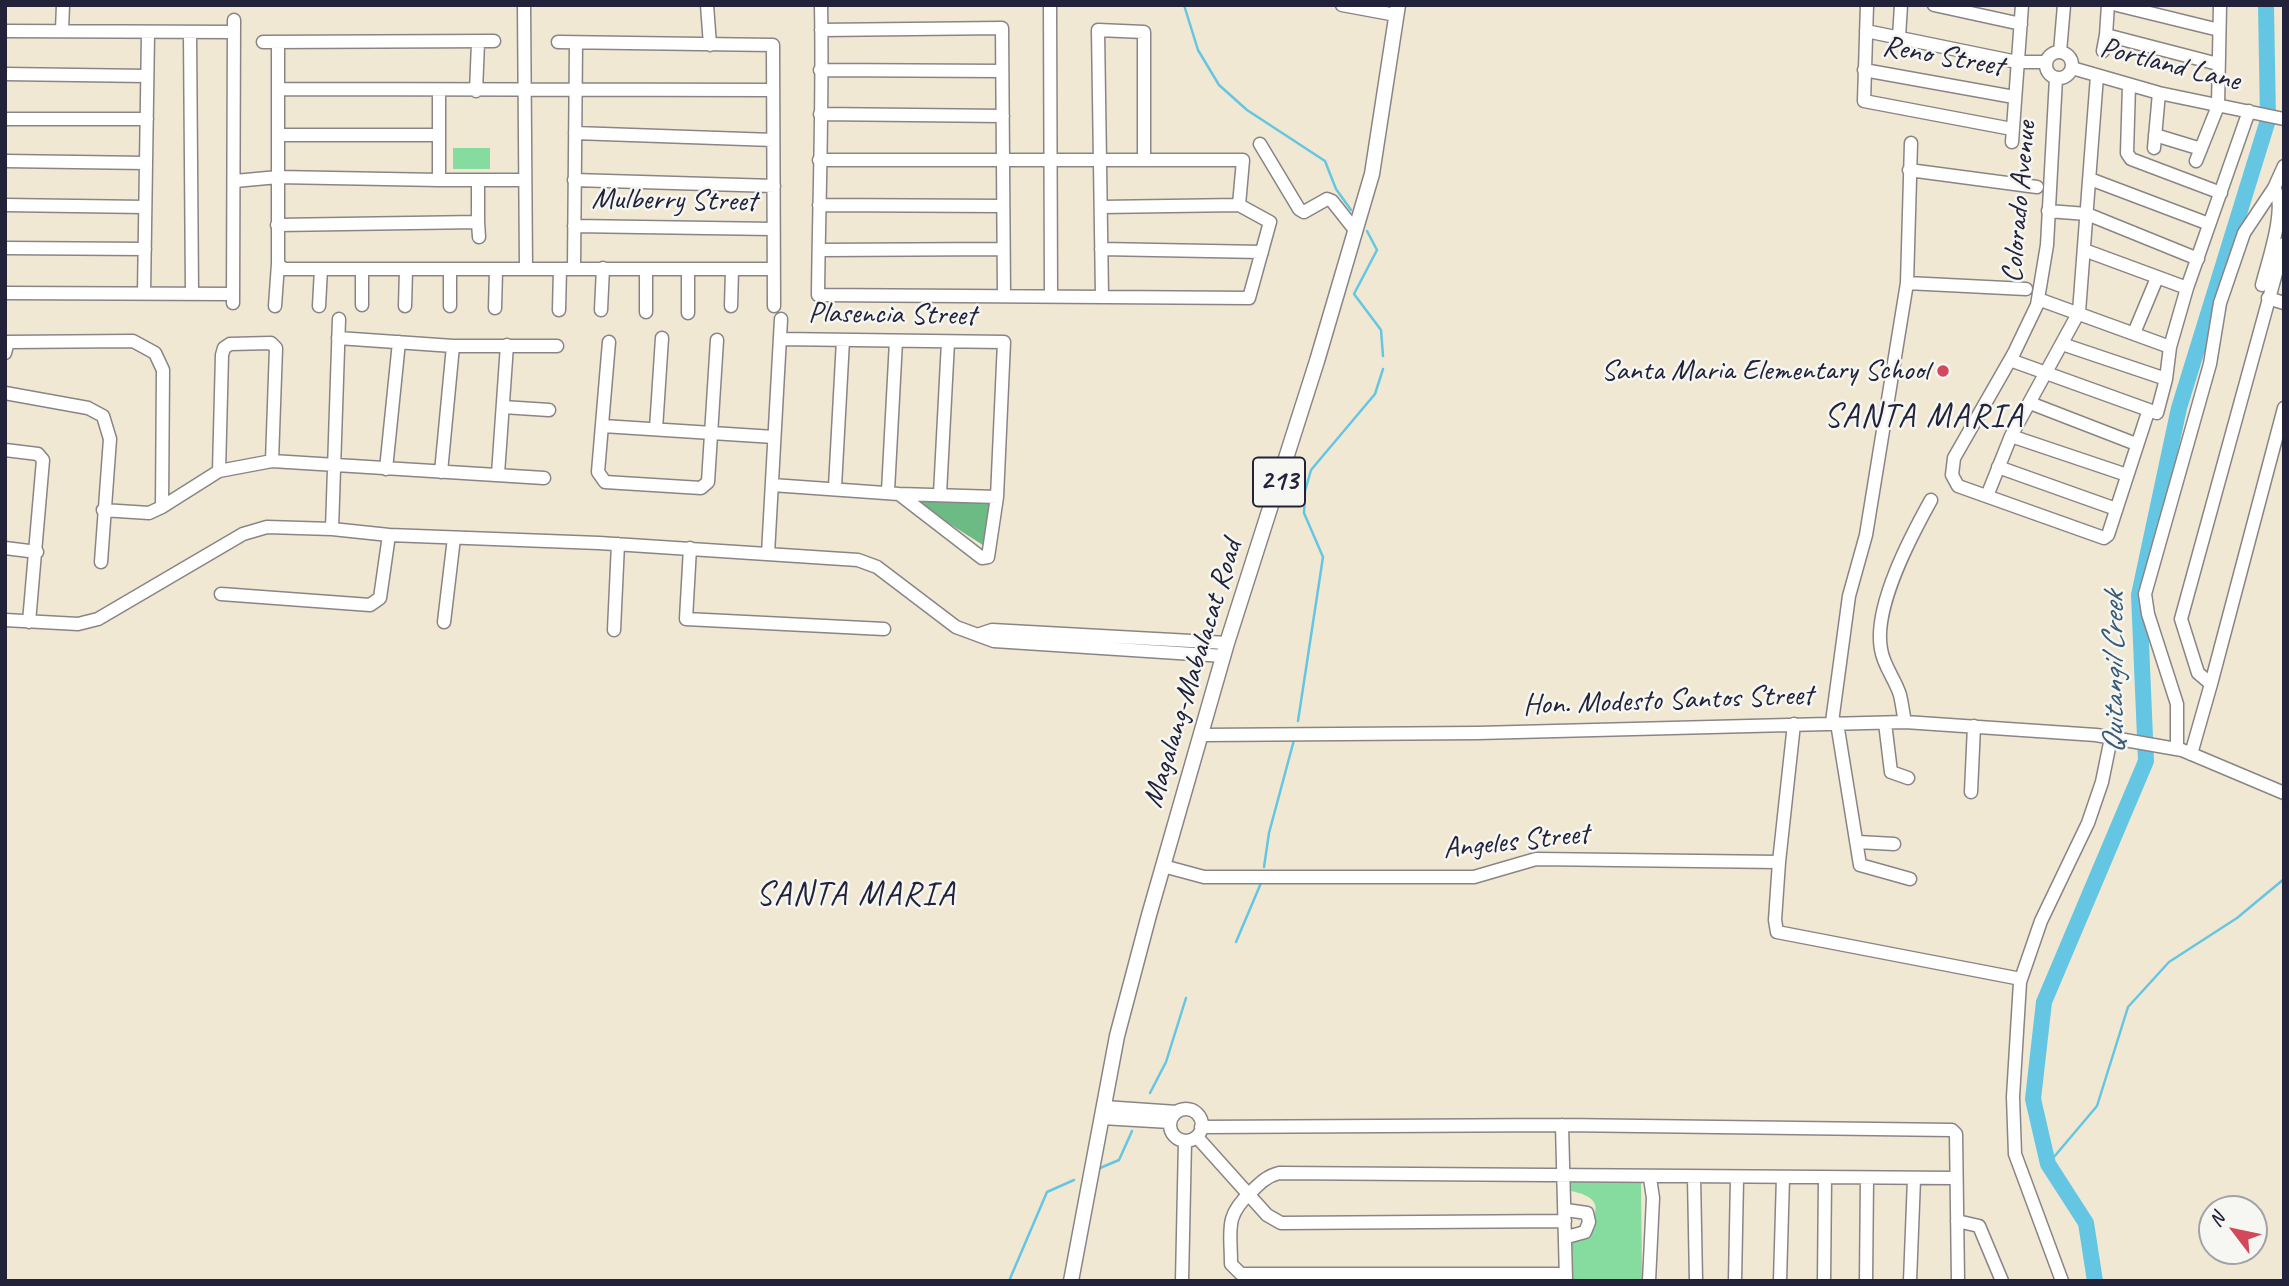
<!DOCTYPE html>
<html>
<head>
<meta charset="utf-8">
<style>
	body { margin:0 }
	#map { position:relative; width:2289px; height:1286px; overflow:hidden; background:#f0e8d2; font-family:Caveat,sans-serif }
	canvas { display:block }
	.frame { position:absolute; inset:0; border:7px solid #22223b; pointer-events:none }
	.north { position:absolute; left:2198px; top:1195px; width:70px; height:70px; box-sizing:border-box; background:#f6f6f2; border:2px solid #a1a1a9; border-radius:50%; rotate:302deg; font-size:19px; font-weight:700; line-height:28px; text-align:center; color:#22223b }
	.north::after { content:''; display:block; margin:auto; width:24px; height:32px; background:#d1495b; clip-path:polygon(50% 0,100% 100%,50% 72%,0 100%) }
</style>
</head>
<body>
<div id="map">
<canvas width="2289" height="1286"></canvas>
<div class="frame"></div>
<div class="north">N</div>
</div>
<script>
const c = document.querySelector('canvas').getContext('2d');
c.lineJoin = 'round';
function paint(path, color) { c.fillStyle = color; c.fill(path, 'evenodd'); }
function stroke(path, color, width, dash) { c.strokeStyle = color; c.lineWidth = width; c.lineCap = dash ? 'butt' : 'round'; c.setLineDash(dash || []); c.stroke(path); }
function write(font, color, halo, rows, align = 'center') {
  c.font = font + ' Caveat,sans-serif'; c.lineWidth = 5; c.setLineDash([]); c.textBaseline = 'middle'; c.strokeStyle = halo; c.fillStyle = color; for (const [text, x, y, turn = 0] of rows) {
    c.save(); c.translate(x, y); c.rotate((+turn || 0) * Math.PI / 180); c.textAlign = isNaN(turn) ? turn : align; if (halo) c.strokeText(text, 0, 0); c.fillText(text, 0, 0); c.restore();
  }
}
const green = new Path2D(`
	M453 148H490V169H453Z
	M1571 1171 1638 1178 1641 1182 1642 1281H1571V1236C1596 1221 1611 1199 1571 1191Z`);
const forest = new Path2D(`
	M909 498 992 502 986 547Z`);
const stream = new Path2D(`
	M1184 5 1198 50 1219 85 1247 110 1325 161 1336 189 1351 210
	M1367 231 1377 250 1354 294 1381 330 1383 356
	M1298 721 1323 557 1304 513 1305 491 1311 470 1375 394 1383 369
	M1264 867 1269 833 1294 740
	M1236 942 1261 883
	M1150 1093 1166 1062 1186 998
	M2048 1164 2097 1106 2128 1007 2169 962 2237 918 2284 879
	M1100 1168 1119 1160 1132 1131
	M1009 1281 1047 1192 1074 1180`);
const river = new Path2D(`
	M2095 1281 2086 1223 2048 1164 2033 1099 2044 1002 2146 761 2139 595 2179 408 2268 120 2266 5`);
const minor = new Path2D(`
	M524 5 526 269
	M707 5 710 45
	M1050 5 1051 295
	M1342 5 1396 15
	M1867 5 1864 101 2012 129
	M1934 5 2021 24
	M2108 5 2106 35 2218 64
	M2117 5 2219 30
	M62 30 63 5
	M821 30 1002 28 1004 295
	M5 31 233 32
	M1866 31 2017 62H2046
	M190 33 192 293
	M1899 37 1901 5
	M263 42 494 41
	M278 42V264L284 269H773
	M558 42 773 45 774 306
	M2103 51 2106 35
	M2060 52 2064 5
	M2046 65a13 13 0 1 1 26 0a13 13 0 1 1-26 0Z
	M2072 68 2159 93 2284 119
	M820 70 1002 71
	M1864 70 2014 97
	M5 74 147 76
	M2056 78 2047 245 2037 305 2014 353 1954 458 1952 475 1958 486 2104 538 2108 535 2148 412
	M2129 85 2127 153 2131 159 2221 193
	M278 89 773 90
	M439 90V180H524
	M476 91 478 43
	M820 114 1003 116
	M5 119H147
	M575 133 773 140
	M279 135H439
	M2155 135 2201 149
	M2012 142 2022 5
	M1260 144 1299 209 1304 212 1327 199 1332 201 1355 230
	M2154 148 2159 93
	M819 160H1243L1239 205 1270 222 1249 298 818 295C819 199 823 102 821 5
	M5 161 146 163
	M2196 161 2218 106 2220 5
	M1909 170 2037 187
	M2090 179 2209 224
	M574 180 774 186
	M235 181 278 177 439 180
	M5 205 145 207
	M819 205 1003 206
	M1101 207 1239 205
	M2048 211 2087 214 2198 259
	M478 222 479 237
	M277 225 478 222V180
	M574 226 773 229
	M5 248 145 249
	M1101 249 1262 252
	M819 250 1003 249
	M2084 250 2187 288
	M574 268 576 44
	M450 270V306
	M1907 283 2026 289
	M2262 285C2267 264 2288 205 2274 188
	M5 293 233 294
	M144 293 148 34
	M1102 296 1098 30 1144 32V160
	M2268 298 2284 303
	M2038 299 2170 347
	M233 303 234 20
	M362 305V270
	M275 306 278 264
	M319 306 321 269
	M405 306 406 270
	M731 306 732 270
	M495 308 496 271
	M559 310 560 269
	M601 310 603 268
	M646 312V269
	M688 313V269
	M2134 333 2157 278
	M338 338 453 346H557
	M780 339 1004 342 997 497 988 557 982 558 899 494
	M609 342 598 472 605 482 701 488 708 482 717 340
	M2062 344 2166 379
	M5 353 8 342 133 341 155 353 163 370 162 507 219 471 222 355 224 348 230 344 271 343 276 348 272 461 544 478
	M2010 360 2157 413 2166 379 2170 347 2187 288 2249 111
	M5 393 88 408 103 416 110 439 101 562
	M2030 403 2136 444
	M503 407 549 410
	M603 426 774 437
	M656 429 662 338
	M2011 436 2127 475
	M5 450 38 454 43 460 29 622
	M1998 467 2116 509
	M386 469 399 342
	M219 471 272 461
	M441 472 453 346
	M498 474 507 345
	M772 485 899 494 997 497
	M835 487 843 340
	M888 491 896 341
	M940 494 948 342
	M1987 496 2011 436 2079 312 2097 76
	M103 510 149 513 162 507
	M332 529 339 319
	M5 548 37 552
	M690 548 686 619 884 629
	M768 554 781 319
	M221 594 370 605 380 598 389 535
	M5 620 78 624 98 619 243 534 267 527 332 529 389 535 599 543 858 560 877 567 956 627 994 641 1224 656
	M444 622 454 538
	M614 630 618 544
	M980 634 992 630 1227 643
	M2211 684 2284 408
	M1832 722 1849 596 1866 535 1907 283 1911 143
	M1905 722C1903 713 1902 703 1900 695 1895 679 1883 665 1881 649 1873 607 1911 536 1931 500
	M1837 723 1860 865 1910 879
	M1885 723 1891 772 1908 778
	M1794 724 1779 862 1775 920 1777 932 2021 979
	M1203 735 1478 733 1905 722 2096 735 2182 750 2284 793
	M2177 749V704L2148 614 2145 594 2210 364 2220 303 2244 233 2274 188 2284 166
	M2191 754 2211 684 2198 673 2181 619 2284 244
	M1971 792 1974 726
	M1858 842 1894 844
	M1163 866 1204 877H1474L1536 859 1779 862
	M1104 1107 1177 1112
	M1170 1125a16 16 0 1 1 32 0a16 16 0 1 1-32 0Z
	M1102 1118 1170 1122
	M1562 1125 1566 1280
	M1201 1127 1562 1125 1952 1130 1956 1134 1958 1281
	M1197 1137 1267 1215 1281 1223 1565 1221
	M1694 1177 1696 1281
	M1566 1210 1587 1213 1589 1222 1585 1232 1567 1237
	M1957 1221 1979 1226 2002 1281
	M1566 1274H1241L1231 1264C1231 1229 1224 1217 1251 1192 1260 1183 1267 1176 1279 1173L1954 1178
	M1182 1281 1185 1141
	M1649 1281 1653 1198 1650 1178
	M1735 1281 1737 1179
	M1780 1281 1783 1177
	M1824 1281 1825 1178
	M1866 1281 1867 1178
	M1910 1281 1914 1179
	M2062 1281 2015 1154 2013 1097 2020 982 2041 921 2088 823 2102 782 2111 738`);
const major = new Path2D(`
	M1071 1281 1117 1036 1149 915 1227 643 1317 361 1372 174 1398 5`);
const markers = [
	[1943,371,7,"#d1495b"]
];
const shields = [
	[1279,482,52]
];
const shieldNames = [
	["213",1279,482]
];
const streetNames = [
	["Reno Street",1943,57,10],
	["Portland Lane",2170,65,14],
	["Mulberry Street",674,201,1],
	["Colorado Avenue",2020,202,-85],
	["Plasencia Street",892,315,1],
	["Magalang-Mabalacat Road",1193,674,-73],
	["Hon. Modesto Santos Street",1668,701,-2],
	["Angeles Street",1516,842,-6]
];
const poiNames = [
	["Santa Maria Elementary School",1929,371]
];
const waterNames = [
	["Quitangil Creek",2115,673,-90]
];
const quarterNames = [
	["SANTA MARIA",1924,417],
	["SANTA MARIA",856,895]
];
paint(green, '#86db9e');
paint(forest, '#6cbb85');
stroke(stream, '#65c6e3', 2.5);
stroke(river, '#65c6e3', 16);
stroke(minor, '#898586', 15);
stroke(major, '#898586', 17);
stroke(minor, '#fff', 12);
stroke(major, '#fff', 14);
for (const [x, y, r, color] of markers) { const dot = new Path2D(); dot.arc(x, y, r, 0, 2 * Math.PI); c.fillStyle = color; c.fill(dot); stroke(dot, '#f6f6f2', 2.5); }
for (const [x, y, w] of shields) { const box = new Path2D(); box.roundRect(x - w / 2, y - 24.5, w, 49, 5); c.fillStyle = '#f6f6f2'; c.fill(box); stroke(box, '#22223b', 2); }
write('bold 28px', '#22223b', null, shieldNames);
write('30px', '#22223b', '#f6f6f2', streetNames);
write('30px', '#22223b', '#f6f6f2', poiNames, 'right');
write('italic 32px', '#395b76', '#f6f6f2', waterNames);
c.letterSpacing = '2px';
write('33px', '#22223b', '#f6f6f2', quarterNames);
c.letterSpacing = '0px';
</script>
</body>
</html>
